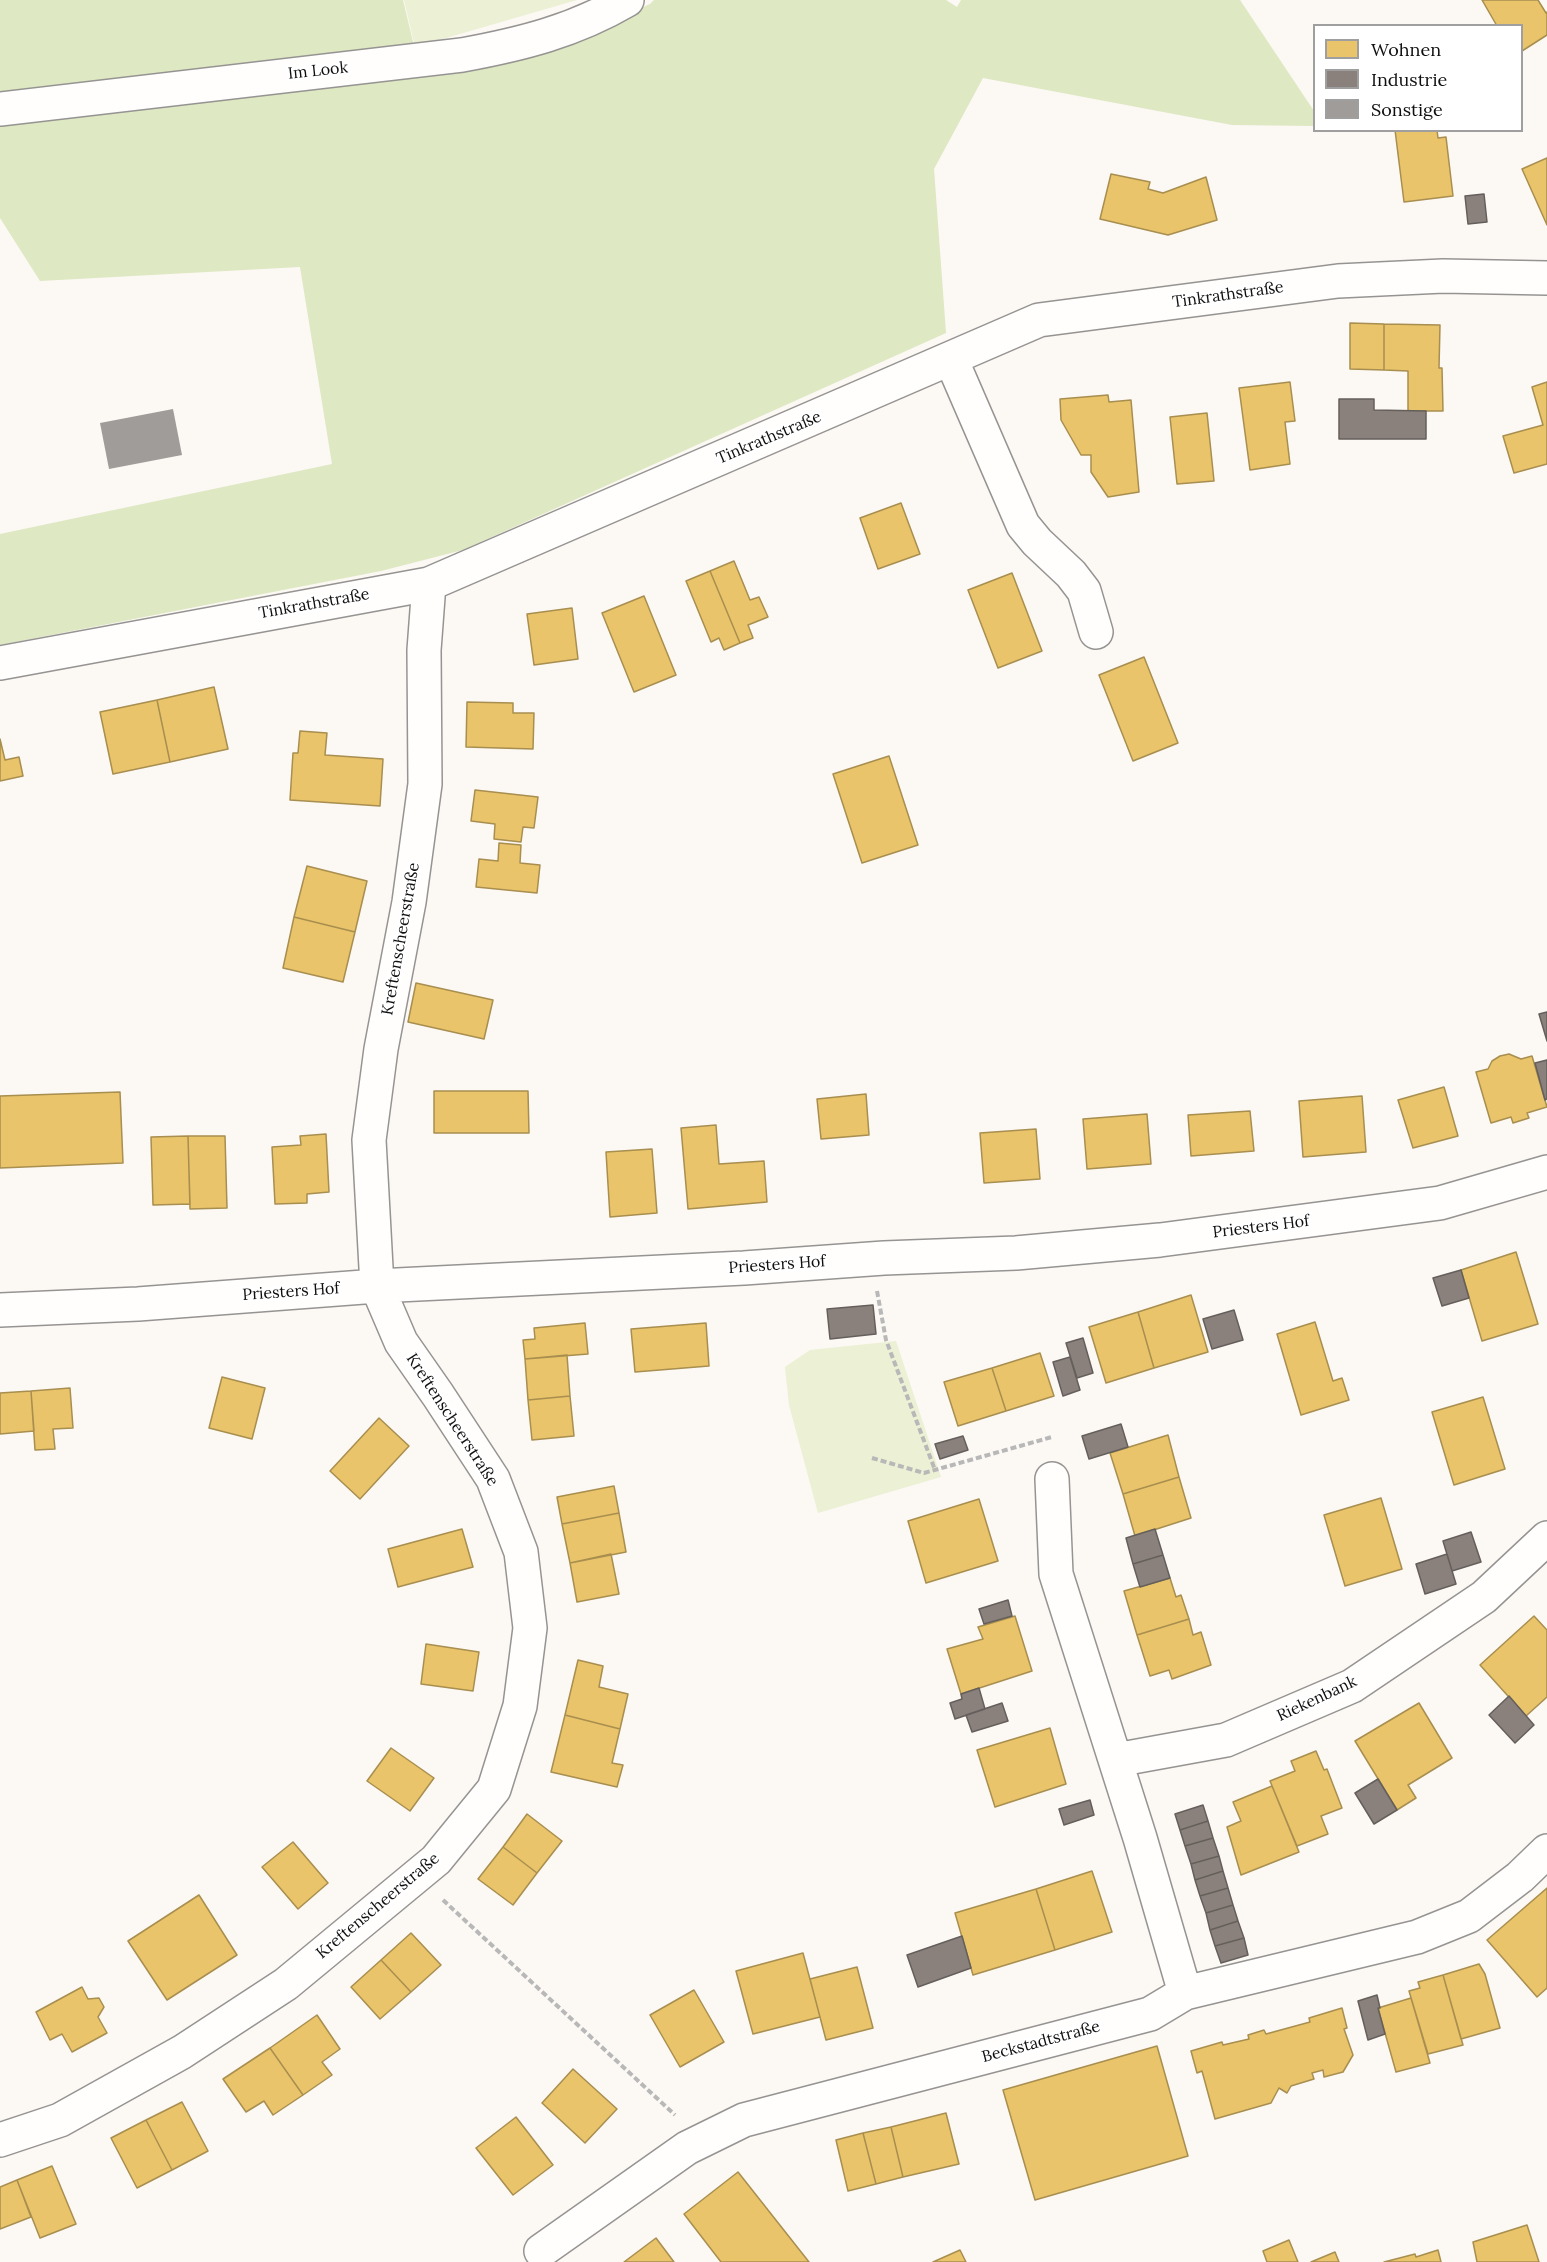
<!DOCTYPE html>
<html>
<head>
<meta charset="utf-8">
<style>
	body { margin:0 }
	#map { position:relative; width:1547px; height:2262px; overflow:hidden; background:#fcf8f4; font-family:Lora,serif }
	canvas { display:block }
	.legend { position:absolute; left:1313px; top:24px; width:210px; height:108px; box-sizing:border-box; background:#fff; border:2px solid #9f9f9f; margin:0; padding:8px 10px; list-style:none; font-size:18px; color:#0f0f0f }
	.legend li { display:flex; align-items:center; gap:12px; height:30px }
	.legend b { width:30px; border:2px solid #9f9f9f }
</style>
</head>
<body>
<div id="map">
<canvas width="1547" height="2262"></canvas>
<ul class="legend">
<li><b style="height:16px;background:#e9c46a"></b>Wohnen</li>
<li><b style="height:16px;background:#8a817c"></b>Industrie</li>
<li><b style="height:16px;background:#a09c99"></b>Sonstige</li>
</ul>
</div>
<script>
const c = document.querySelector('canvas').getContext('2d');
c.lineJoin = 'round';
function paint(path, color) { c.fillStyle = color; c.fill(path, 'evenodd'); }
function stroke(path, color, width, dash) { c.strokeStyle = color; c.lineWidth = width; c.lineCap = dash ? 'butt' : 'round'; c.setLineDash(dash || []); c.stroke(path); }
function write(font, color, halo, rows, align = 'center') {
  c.font = font + ' Lora,serif'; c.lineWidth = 6; c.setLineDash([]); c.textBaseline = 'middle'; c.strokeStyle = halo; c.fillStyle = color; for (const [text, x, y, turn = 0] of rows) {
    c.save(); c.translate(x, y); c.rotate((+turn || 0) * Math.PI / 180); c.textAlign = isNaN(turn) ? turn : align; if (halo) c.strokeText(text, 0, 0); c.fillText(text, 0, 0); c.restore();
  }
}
const green = new Path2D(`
	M404 0H577L415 47Z
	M896 1341 941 1477 818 1513 789 1405 785 1367 810 1350Z`);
const forest = new Path2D(`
	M0 0H403L414 46 0 103Z
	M654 0H946L957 7 961 0H1240L1314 111V126L1232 125 983 78 934 169 946 333 463 550 381 571 0 645V534L332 464 300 267 40 281 0 218V125L582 34 650 4Z`);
const homes = new Path2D(`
	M1482 0H1538L1546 13 1547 12V35L1522 51V26H1497Z
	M1395 130H1437L1438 138 1446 137 1453 196 1404 202Z
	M1547 158V225L1522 169Z
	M1111 174 1150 182 1148 189 1163 193 1206 177 1217 220 1168 235 1100 219Z
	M1350 323 1384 324V370L1350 369Z
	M1384 324 1440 325 1439 368H1442L1443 411H1408V371L1384 370Z
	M1290 382 1295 421 1285 422 1290 464 1250 470 1239 388Z
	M1547 382V464L1514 473 1503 436 1543 425 1532 387Z
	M1108 395 1109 402 1131 400 1139 492 1108 497 1091 472V455H1081L1061 420 1060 399Z
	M1207 413 1214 481 1177 484 1170 417Z
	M901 503 920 554 878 569 860 518Z
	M734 561 750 600 759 597 768 617 748 625 753 638 740 643 710 571Z
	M710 571 740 643 724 650 719 638 711 642 686 581Z
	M1012 573 1042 651 998 668 968 590Z
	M644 596 676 675 634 692 602 613Z
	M572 608 578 659 534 665 527 614Z
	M1144 657 1178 743 1133 761 1099 675Z
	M214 687 228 749 170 762 157 700Z
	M157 700 170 762 113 774 100 712Z
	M467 702 513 703V713H534L533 749 466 747Z
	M300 731 327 733 325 755 383 759 380 806 290 800 293 753H298Z
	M0 739 5 760 19 757 23 776 0 781Z
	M889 756 918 845 862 863 833 774Z
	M475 790 538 797 534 828 523 827 521 842 494 839 495 824 471 821Z
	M499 843 521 845 520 863 540 865 537 893 476 887 479 859 498 861Z
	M307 866 367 881 355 932 294 917Z
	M294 917 355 932 343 982 283 968Z
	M416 983 493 1000 484 1039 408 1022Z
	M1509 1054 1521 1059 1532 1056 1547 1107 1527 1113 1529 1118 1513 1123 1511 1117 1491 1123 1476 1072 1488 1069 1492 1061 1500 1056Z
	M1444 1087 1458 1136 1413 1148 1398 1100Z
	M434 1091H528L529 1133H434Z
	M120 1092 123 1163 0 1168V1096Z
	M866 1094 869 1135 821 1139 817 1099Z
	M1362 1096 1366 1152 1303 1157 1299 1101Z
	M1250 1111 1254 1151 1191 1156 1188 1115Z
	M1147 1114 1151 1164 1087 1169 1083 1119Z
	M716 1125 719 1164 764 1161 767 1202 688 1209 681 1128Z
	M1036 1129 1040 1179 984 1183 980 1133Z
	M326 1134 329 1192 307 1194V1203L275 1204 272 1147 301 1145 300 1136Z
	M188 1136 190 1204 153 1205 151 1137Z
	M188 1136H225L227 1208 190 1209Z
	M652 1149 657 1213 610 1217 606 1152Z
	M1516 1252 1538 1324 1482 1341 1461 1270Z
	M1191 1295 1208 1352 1154 1368 1138 1312Z
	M1138 1312 1154 1368 1106 1383 1089 1327Z
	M1315 1322 1333 1381 1342 1378 1349 1400 1301 1415 1277 1334Z
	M585 1323 588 1354 525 1359 523 1340 535 1339 534 1328Z
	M706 1323 709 1366 635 1372 631 1329Z
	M1040 1353 1054 1396 1006 1411 992 1368Z
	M567 1355 570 1396 528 1400 525 1359Z
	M992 1368 1006 1411 958 1426 944 1382Z
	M222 1377 265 1388 252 1439 209 1428Z
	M70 1388 73 1428 53 1429 55 1449 35 1450 31 1391Z
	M31 1391 34 1431 0 1434V1393Z
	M570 1396 574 1436 532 1440 528 1400Z
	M1483 1397 1505 1469 1454 1485 1432 1412Z
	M379 1418 409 1446 360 1499 330 1471Z
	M1168 1435 1179 1477 1123 1494 1110 1453Z
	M1179 1477 1191 1518 1135 1536 1123 1494Z
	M614 1486 619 1513 562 1524 557 1497Z
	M1381 1498 1402 1569 1345 1586 1324 1515Z
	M979 1499 998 1561 926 1583 908 1521Z
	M619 1513 626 1552 570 1563 562 1524Z
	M462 1529 473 1567 398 1587 388 1549Z
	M611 1554 619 1594 577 1602 570 1563Z
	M1170 1578 1176 1597 1181 1595 1189 1619 1137 1635 1124 1591Z
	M1015 1616 1032 1671 961 1694 947 1649 983 1639 978 1627Z
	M1534 1616 1547 1630V1697L1526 1716 1480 1665Z
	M1189 1619 1193 1635 1201 1632 1211 1665 1172 1679 1169 1670 1150 1676 1137 1635Z
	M426 1644 479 1652 473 1691 421 1684Z
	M578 1660 603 1666 599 1687 628 1694 620 1729 565 1715Z
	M1419 1703 1452 1758 1408 1785 1416 1798 1397 1810 1355 1741Z
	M565 1715 620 1729 612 1763 623 1765 617 1787 551 1772Z
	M1050 1728 1066 1784 995 1807 977 1750Z
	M391 1748 434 1778 410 1811 367 1781Z
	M1316 1751 1324 1770 1327 1769 1342 1808 1321 1816 1328 1834 1297 1846 1270 1781 1295 1771 1291 1761Z
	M1272 1786 1299 1852 1241 1875 1227 1827 1241 1821 1233 1802Z
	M527 1814 562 1841 537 1873 503 1847Z
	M293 1842 328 1883 298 1909 262 1867Z
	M503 1847 537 1873 513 1905 478 1879Z
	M1092 1871 1112 1932 1055 1950 1036 1889Z
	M1547 1888V1988L1537 1997 1487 1940Z
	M1036 1889 1055 1950 973 1975 955 1913Z
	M199 1895 237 1955 167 2000 128 1941Z
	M411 1933 441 1965 411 1992 381 1960Z
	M803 1953 820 2017 753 2034 736 1971Z
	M381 1960 411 1992 380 2019 351 1987Z
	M1479 1964 1485 1974 1500 2028 1461 2039 1443 1975Z
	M857 1967 873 2028 826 2040 810 1979Z
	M1443 1975 1463 2045 1428 2054 1409 1991 1420 1988 1418 1982Z
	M82 1987 88 1999 99 1998 104 2007 98 2017 107 2033 72 2052 62 2034 50 2040 36 2012Z
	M694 1990 724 2042 680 2067 650 2015Z
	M1411 1998 1430 2063 1396 2072 1378 2008Z
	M1342 2008 1347 2028 1344 2029 1353 2055 1343 2072 1324 2077 1323 2070 1312 2073 1314 2079 1291 2086 1287 2093 1279 2088 1271 2103 1215 2119 1202 2071 1197 2073 1191 2051 1222 2042 1223 2045 1249 2039 1248 2035 1264 2030 1266 2034 1310 2022 1309 2018Z
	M317 2015 340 2049 322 2062 332 2075 303 2095 270 2048Z
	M1157 2046 1188 2156 1035 2200 1003 2090Z
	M270 2048 303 2095 273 2115 264 2101 246 2112 223 2079Z
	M573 2069 617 2109 585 2143 542 2103Z
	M182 2102 208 2151 172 2170 146 2120Z
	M946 2113 959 2164 903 2177 891 2127Z
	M516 2117 553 2165 513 2195 476 2148Z
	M146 2120 172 2170 137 2188 111 2138Z
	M891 2127 903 2177 876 2184 863 2133Z
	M863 2133 876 2184 848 2191 836 2140Z
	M52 2166 76 2224 40 2238 17 2180Z
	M738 2172 809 2262H721L684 2214Z
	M17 2180 31 2217 0 2229V2187Z
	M1527 2225 1539 2262H1477L1473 2242Z
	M656 2238 674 2262H624Z
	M1289 2240 1298 2262H1267L1263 2251Z
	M960 2250 966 2262H933Z
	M1438 2250 1441 2262H1384L1415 2254 1416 2257Z
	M1335 2252 1339 2262H1311Z`);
const industry = new Path2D(`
	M1484 194 1487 222 1468 224 1465 196Z
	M1339 399H1374V410L1426 411V439H1339Z
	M1547 1012V1041L1539 1014Z
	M1547 1060V1099L1545 1100 1535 1063Z
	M1461 1270 1469 1298 1442 1306 1433 1278Z
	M873 1305 876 1334 830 1339 827 1309Z
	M1234 1310 1243 1340 1212 1349 1203 1319Z
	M1083 1338 1093 1373 1077 1378 1066 1343Z
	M1070 1357 1080 1390 1063 1396 1053 1362Z
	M1121 1424 1128 1447 1089 1459 1082 1436Z
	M963 1436 968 1450 940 1459 935 1444Z
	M1155 1529 1163 1555 1133 1564 1126 1538Z
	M1471 1532 1481 1562 1452 1571 1443 1541Z
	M1447 1554 1456 1584 1425 1594 1416 1564Z
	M1163 1555 1170 1578 1140 1587 1133 1564Z
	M1008 1600 1012 1616 984 1624 979 1609Z
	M979 1688 985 1709 955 1719 950 1703 962 1699 961 1694Z
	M1509 1696 1534 1725 1515 1743 1489 1715Z
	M1002 1703 1008 1721 972 1732 966 1715Z
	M1378 1779 1397 1810 1374 1824 1355 1793Z
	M1090 1800 1094 1815 1064 1825 1059 1809Z
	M1203 1805 1208 1821 1180 1830 1175 1814Z
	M1208 1821 1213 1838 1185 1846 1180 1830Z
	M1213 1838 1219 1856 1191 1864 1185 1846Z
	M1219 1856 1223 1871 1195 1880 1191 1864Z
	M1223 1871 1228 1888 1200 1896 1195 1880Z
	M1228 1888 1233 1905 1206 1913 1200 1896Z
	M1233 1905 1238 1921 1210 1930 1206 1913Z
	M1238 1921 1244 1938 1215 1946 1210 1930Z
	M962 1936 971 1968 918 1987 907 1955Z
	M1244 1938 1248 1955 1221 1963 1215 1946Z
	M1377 1995 1380 2008H1378L1385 2034 1368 2040 1358 2001Z`);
const building = new Path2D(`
	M173 409 182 455 109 469 100 423Z`);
const path = new Path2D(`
	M877 1291 886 1340 935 1470
	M872 1458 924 1473 1052 1437
	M443 1900 675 2115`);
const minor = new Path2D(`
	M0 109 462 55C522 44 574 31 627 0
	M951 359 1023 525 1037 542 1071 574 1084 591 1096 632
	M0 663 429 584 1039 320 1338 281 1443 276 1547 278
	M0 1310 138 1304 377 1286 744 1268 884 1258 1016 1253 1160 1240 1440 1203 1547 1172
	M1052 1479 1056 1574 1140 1838 1185 1993
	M1116 1760 1226 1740 1352 1686 1484 1597 1547 1538
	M0 2140 60 2120 182 2052 286 1984 436 1860 494 1789 520 1706 530 1628 521 1552 493 1479 438 1395 401 1342 377 1286 369 1140 381 1049 409 902 425 784 424 650 429 584
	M541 2251 687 2148 744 2120 1150 2014 1185 1993 1417 1937 1469 1916 1520 1877 1547 1851`);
const streetNames = [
	["Im Look",318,71,-6],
	["Tinkrathstraße",1228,295,-8],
	["Tinkrathstraße",769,438,-23],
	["Tinkrathstraße",314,604,-10],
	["Kreftenscheerstraße",401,939,-80],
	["Priesters Hof",1261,1227,-7],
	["Priesters Hof",777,1265,-4],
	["Priesters Hof",291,1292,-4],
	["Kreftenscheerstraße",452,1420,57],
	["Riekenbank",1317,1699,-25],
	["Kreftenscheerstraße",378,1906,-40],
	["Beckstadtstraße",1041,2042,-15]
];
paint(green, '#ecf0d4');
paint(forest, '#dee8c2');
paint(homes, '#e9c46a');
stroke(homes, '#a88e4f', 1.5);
paint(industry, '#8a817c');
stroke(industry, '#655f5b', 1.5);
paint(building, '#a09c99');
stroke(minor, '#969492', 36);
stroke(path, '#b9b8b8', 4, [6, 3]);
stroke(minor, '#fffefd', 33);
write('16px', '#0f0f0f', '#fff', streetNames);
</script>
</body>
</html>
